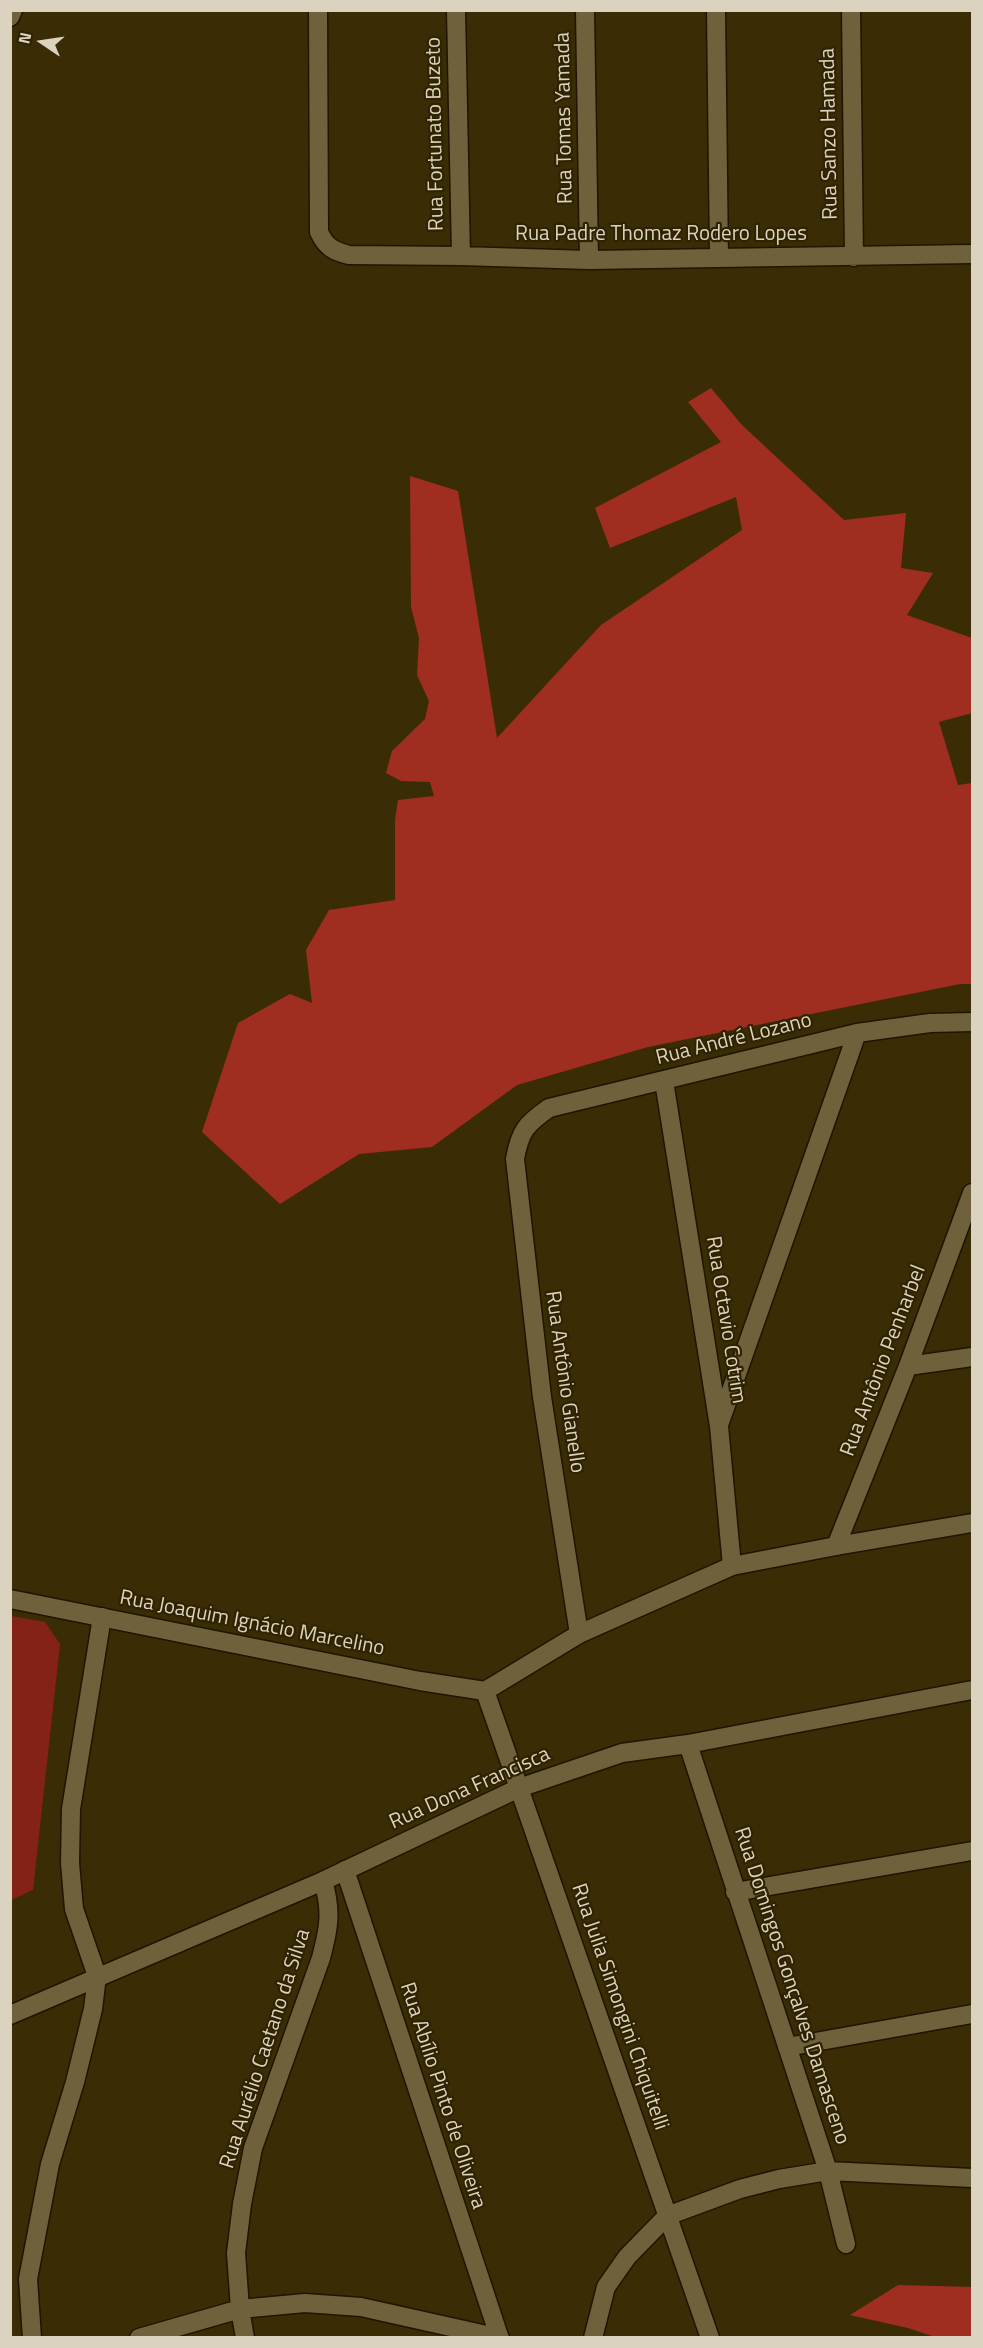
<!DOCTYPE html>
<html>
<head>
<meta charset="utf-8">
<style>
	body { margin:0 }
	#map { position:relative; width:983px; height:2348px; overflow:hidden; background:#3a2d05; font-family:"Titillium Web",sans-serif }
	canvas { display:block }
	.frame { position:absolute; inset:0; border:12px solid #dbd3bf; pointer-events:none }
	.north { position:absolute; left:12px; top:12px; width:60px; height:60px; -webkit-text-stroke:4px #302300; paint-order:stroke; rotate:283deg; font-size:16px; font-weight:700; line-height:24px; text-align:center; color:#dbd3bf }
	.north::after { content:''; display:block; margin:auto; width:21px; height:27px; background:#dbd3bf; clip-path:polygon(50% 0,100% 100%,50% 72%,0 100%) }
</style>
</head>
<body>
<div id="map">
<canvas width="983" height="2348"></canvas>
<div class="frame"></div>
<div class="north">N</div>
</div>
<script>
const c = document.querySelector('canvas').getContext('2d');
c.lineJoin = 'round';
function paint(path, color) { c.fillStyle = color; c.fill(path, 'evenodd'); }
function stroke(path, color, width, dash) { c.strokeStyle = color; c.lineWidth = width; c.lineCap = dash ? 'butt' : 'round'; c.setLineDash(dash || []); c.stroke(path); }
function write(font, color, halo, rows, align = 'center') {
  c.font = font + ' "Titillium Web",sans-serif'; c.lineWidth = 4.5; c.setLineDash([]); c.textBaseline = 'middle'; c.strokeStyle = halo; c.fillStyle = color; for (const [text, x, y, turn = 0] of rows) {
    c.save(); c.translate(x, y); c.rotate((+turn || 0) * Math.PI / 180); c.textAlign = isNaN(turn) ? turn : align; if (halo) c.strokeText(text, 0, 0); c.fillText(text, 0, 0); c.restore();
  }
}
const green = new Path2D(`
	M11 1616 45 1622 60 1644 33 1890 11 1900Z`);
const forest = new Path2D(`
	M711 388 742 425 844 520 906 513 901 568 933 573 907 615 972 638V713L939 722 958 785 972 783V984H960L648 1047 517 1085 432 1147 359 1154 280 1204 202 1132 238 1023 290 994 312 1003 306 950 329 910 395 900V820L398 800 434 796 430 782 401 781 386 773 392 751 425 719 429 701 417 675 419 638 411 607 410 476 458 491 497 738 601 625 742 530 736 497 610 548 595 508 721 442 688 402Z
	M898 2285 972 2287V2337H935L908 2328 850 2315Z`);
const street = new Path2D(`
	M318 10 319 232C326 247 333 251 349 255L461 256 589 260 972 254
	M456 10 461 256
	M585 10 589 260
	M716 10 719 258
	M851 10 854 257
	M664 1081 719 1426 732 1566
	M908 1366 972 1357
	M720 1422 857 1033
	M836 1546 908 1366 972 1193
	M579 1634 542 1397 515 1159C520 1131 526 1124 549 1108L857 1033 930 1023 972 1022
	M688 1744 828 2171 846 2244
	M345 1870 499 2336
	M735 1892 972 1851
	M787 2047 972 2014
	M32 2338 28 2279 50 2164 75 2082 93 2009 97 1976 74 1909 70 1863 71 1809 102 1617
	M139 2338 240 2309 305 2303 361 2307 500 2338
	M245 2338 240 2309 236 2253 242 2204 253 2148 321 1958C329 1928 332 1911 323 1881
	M593 2338 606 2287 627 2257 667 2216 740 2189 779 2179 828 2171 972 2178
	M710 2338 519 1788 622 1753 688 1744 972 1690`);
const secondary = new Path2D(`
	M10 17 13 10
	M10 1599 420 1681 485 1691
	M485 1691 579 1634 732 1566 836 1546 972 1523
	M10 2015 323 1881 519 1788 485 1691`);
const streetNames = [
	["Rua Tomas Yamada",565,118,-91],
	["Rua Fortunato Buzeto",436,134,-91],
	["Rua Sanzo Hamada",830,134,-91],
	["Rua Padre Thomaz Rodero Lopes",661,235],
	["Rua André Lozano",734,1040,-14],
	["Rua Octavio Cotrim",725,1320,81],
	["Rua Antônio Penharbel",884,1361,-69],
	["Rua Antônio Gianello",564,1382,82],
	["Rua Joaquim Ignácio Marcelino",252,1624,11],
	["Rua Dona Francisca",470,1789,-24],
	["Rua Domingos Gonçalves Damasceno",791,1986,72],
	["Rua Julia Simongini Chiquitelli",619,2007,71],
	["Rua Aurélio Caetano da Silva",266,2049,-72],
	["Rua Abílio Pinto de Oliveira",442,2096,72]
];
paint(green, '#852217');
paint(forest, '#9f2e21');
stroke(street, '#1f1500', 21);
stroke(secondary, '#1f1500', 21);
stroke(street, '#6e613b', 18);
stroke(secondary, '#6e613b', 18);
write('21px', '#dbd3bf', '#302300', streetNames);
</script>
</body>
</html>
